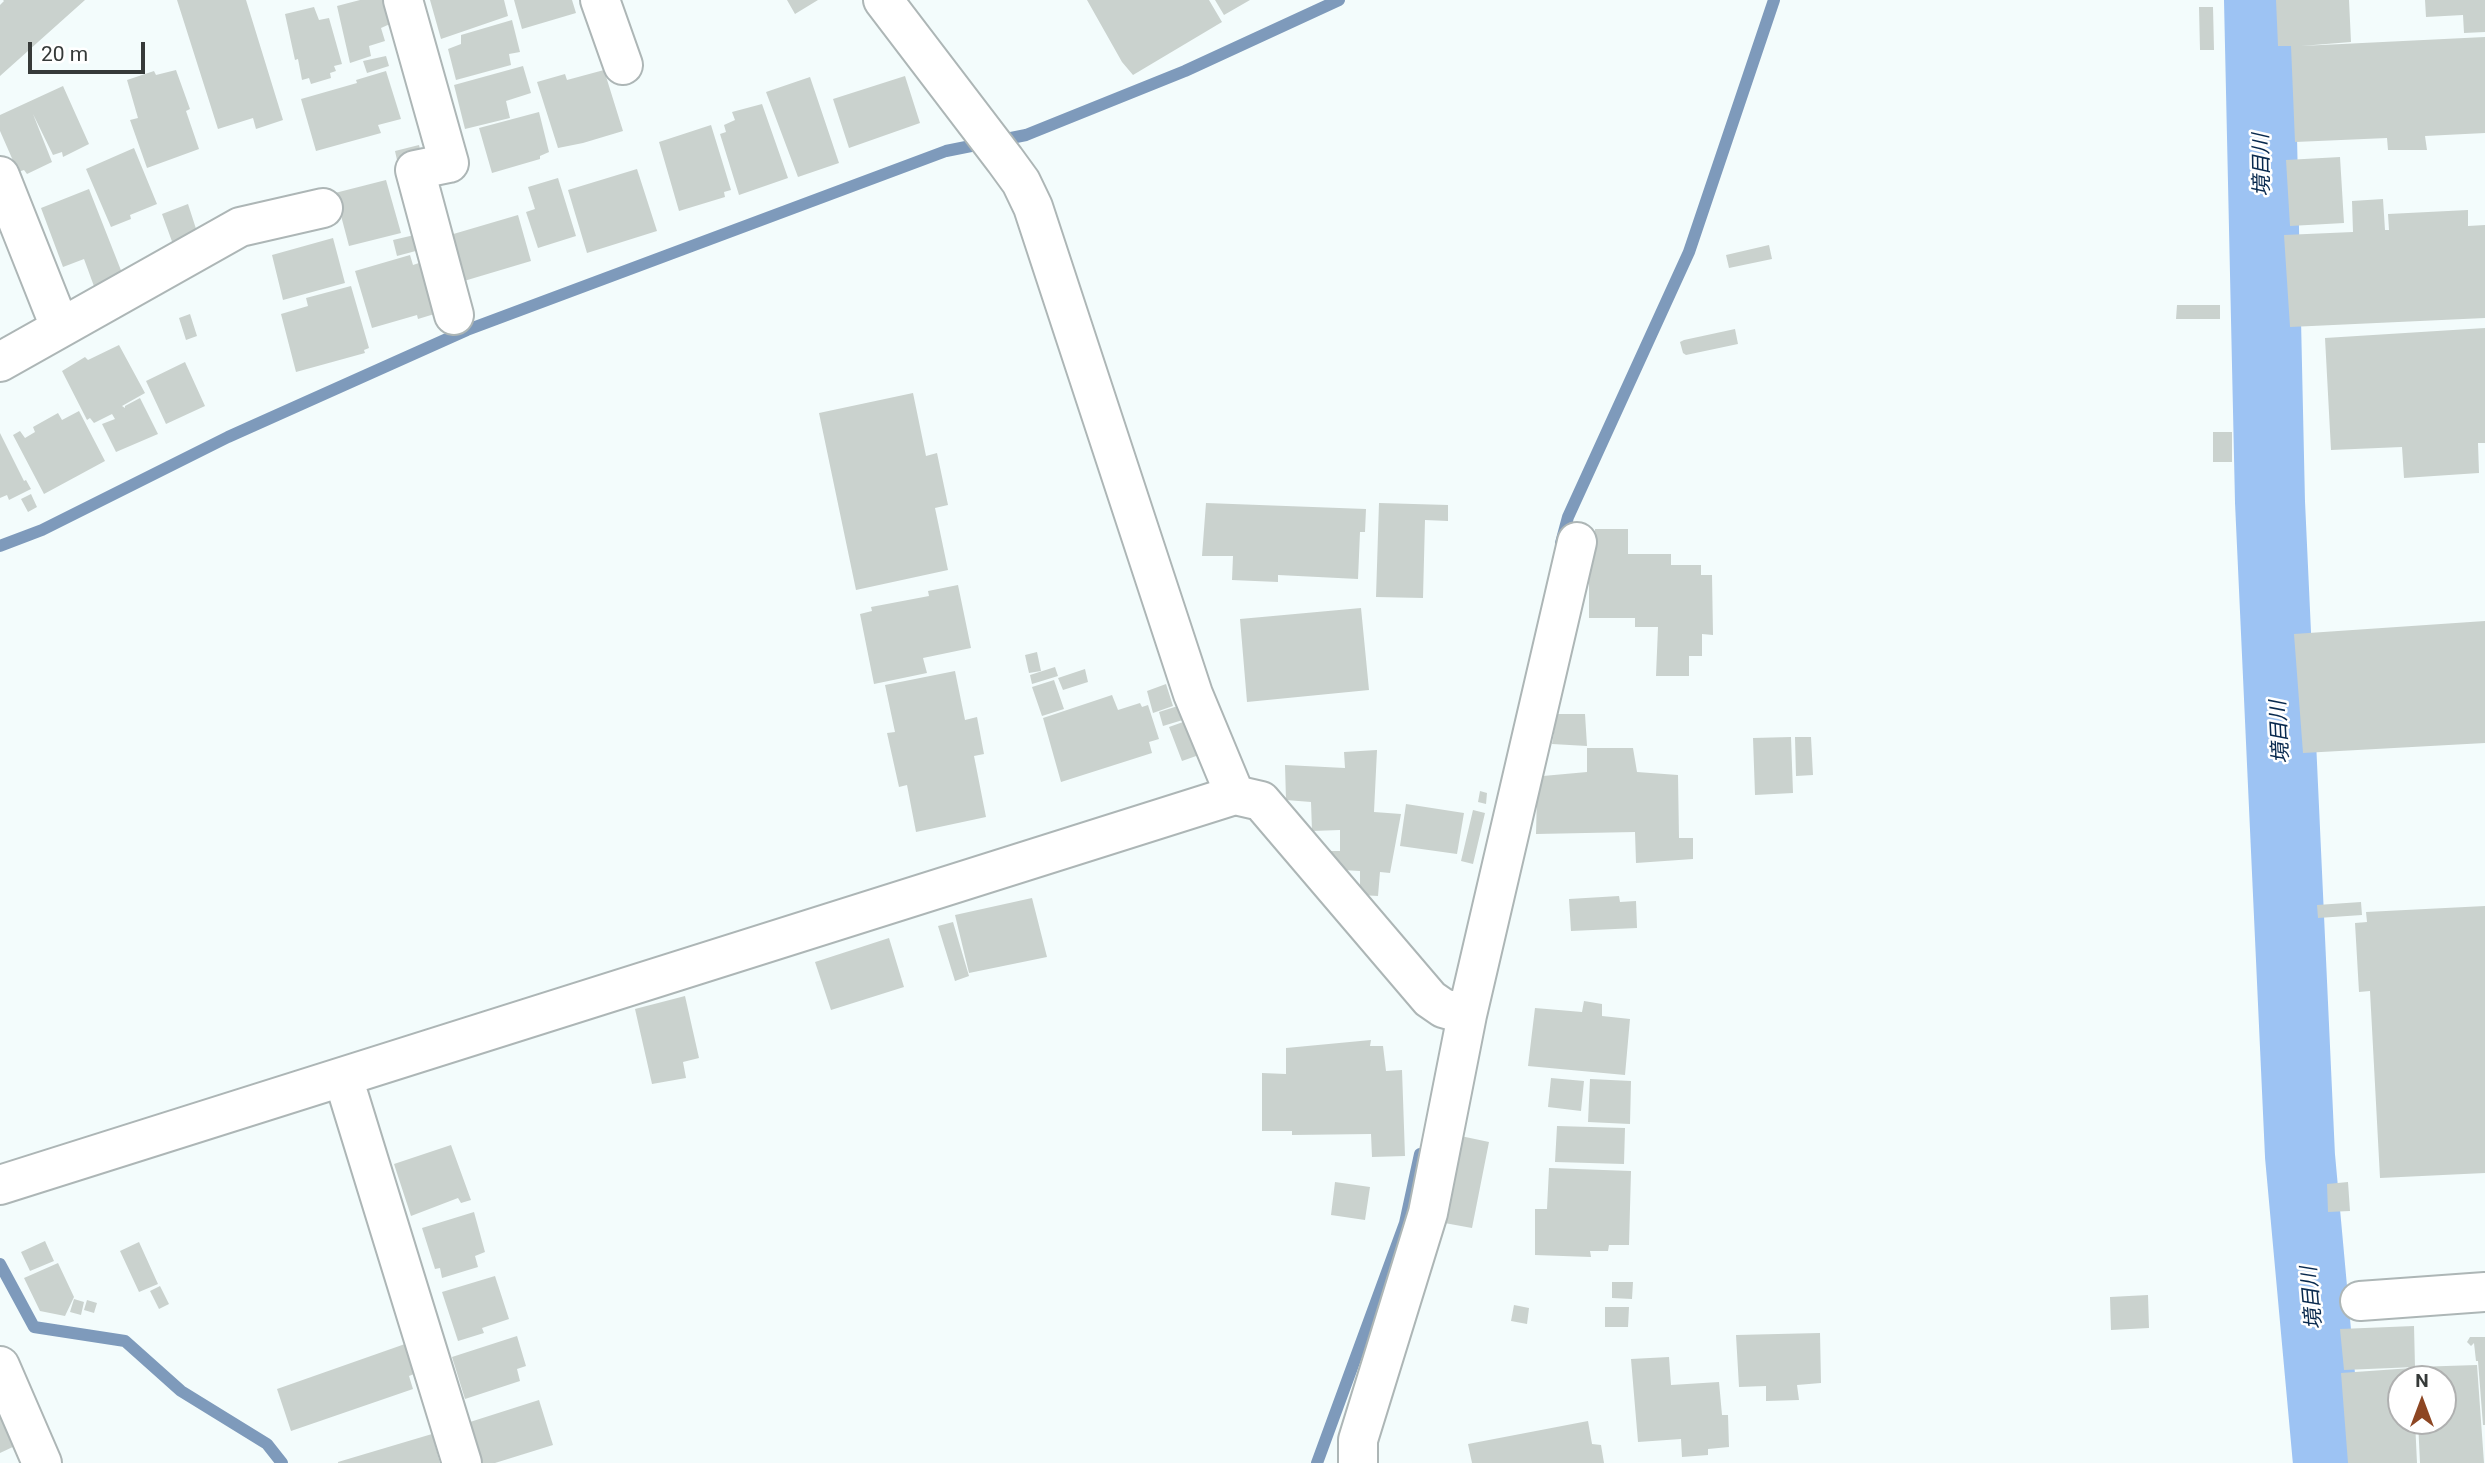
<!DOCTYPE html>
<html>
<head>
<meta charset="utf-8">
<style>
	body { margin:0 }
	#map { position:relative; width:2485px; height:1463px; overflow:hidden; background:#f3fcfc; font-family:Roboto,sans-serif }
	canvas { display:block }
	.north { position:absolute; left:2387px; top:1365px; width:70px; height:70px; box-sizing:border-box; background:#fff; border:2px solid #afb0b0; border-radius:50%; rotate:0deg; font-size:19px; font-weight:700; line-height:28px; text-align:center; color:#363a39 }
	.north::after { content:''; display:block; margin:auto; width:24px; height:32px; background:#8d4623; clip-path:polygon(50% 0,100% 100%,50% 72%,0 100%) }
	.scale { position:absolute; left:28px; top:42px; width:117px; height:32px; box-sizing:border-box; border:4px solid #363a39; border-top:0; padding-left:9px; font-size:21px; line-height:24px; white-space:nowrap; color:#363a39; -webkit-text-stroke:5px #fff; paint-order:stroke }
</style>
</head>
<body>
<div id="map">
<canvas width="2485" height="1463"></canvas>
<div class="north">N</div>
<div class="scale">20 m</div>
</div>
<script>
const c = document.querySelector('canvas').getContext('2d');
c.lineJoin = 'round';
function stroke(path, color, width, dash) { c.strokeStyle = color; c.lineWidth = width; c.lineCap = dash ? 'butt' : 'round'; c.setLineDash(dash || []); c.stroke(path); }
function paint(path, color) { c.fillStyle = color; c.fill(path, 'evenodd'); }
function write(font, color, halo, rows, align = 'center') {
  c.font = font + ' Roboto,"Noto Sans JP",sans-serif'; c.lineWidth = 5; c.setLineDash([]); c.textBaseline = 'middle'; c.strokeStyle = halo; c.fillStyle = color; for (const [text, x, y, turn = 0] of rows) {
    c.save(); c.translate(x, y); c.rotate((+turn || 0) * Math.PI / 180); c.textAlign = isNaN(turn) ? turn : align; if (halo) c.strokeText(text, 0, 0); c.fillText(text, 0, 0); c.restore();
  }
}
const stream = new Path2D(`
	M1561 543 1568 517 1689 252 1774 0
	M0 546 42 530 228 437 467 330 946 151 1026 135 1185 71 1339 0
	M0 1264 34 1327 125 1341 181 1391 267 1444 282 1463
	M1317 1463 1405 1223 1420 1154`);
const river = new Path2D(`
	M2259 0 2270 502 2300 1156 2328 1463`);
const building = new Path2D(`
	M3 0H85L0 76V5L4 1Z
	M177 0H246L283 120 256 129 253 118 218 129Z
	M360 0H384L390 24 381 28 385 41 369 46 371 56 350 63 337 6Z
	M430 0H504L508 16 441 39Z
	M514 0H572L576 13 522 29Z
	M787 0H818L795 14Z
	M1087 0H1209L1222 22 1133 75 1122 62Z
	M1215 0H1250L1224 15Z
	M2276 0H2349L2351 42 2301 46 2485 37V133L2425 136 2427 150H2388L2387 138 2295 142 2291 46H2278Z
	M2425 0H2485V32L2464 33 2463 15 2426 17Z
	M314 7 319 20 329 18 342 64 334 66 336 71 330 73 331 78 311 84 309 78 302 80 298 59 295 60 285 14Z
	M2199 7H2213L2214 50H2200Z
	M512 20 520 52 509 54 511 65 456 80 448 49 461 44V35Z
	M386 56 389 66 367 73 363 61Z
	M523 66 531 93 506 101 510 118 465 129 454 85Z
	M176 70 190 109 186 111 199 149 147 168 130 120 138 118 127 80 154 71 156 75Z
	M604 70 623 131 583 143 558 148 537 82 565 74 567 80Z
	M386 71 401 119 378 125 381 133 316 151 301 99 357 83 356 80Z
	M905 76 920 123 849 148 833 99Z
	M810 77 839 163 798 177 766 92Z
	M63 86 89 144 63 157 62 152 53 155 33 114 52 162 27 174 24 170 18 172 0 131V115Z
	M762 104 788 178 739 195 720 134 726 132 724 125 735 120 732 112Z
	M539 112 549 152 540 156V159L492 173 479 128Z
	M711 125 731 190 724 192 725 197 679 211 659 142Z
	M419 145 424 164 399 169 395 151Z
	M134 148 157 204 130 215 131 219 111 227 86 169Z
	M2340 157 2344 223 2290 226 2286 160Z
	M637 169 657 231 587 253 568 190Z
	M558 178 576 236 538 248 526 212 535 209 528 187Z
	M386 180 401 233 349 246 335 193Z
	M89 189 124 278 95 289 84 259 63 267 41 208Z
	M2383 199 2385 230H2389L2388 214 2468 210V226L2485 225V318L2290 327 2284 235 2353 232 2352 201Z
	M188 204 199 238 174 247 162 214Z
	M518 215 531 261 464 281 450 235Z
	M423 233 427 248 397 256 393 240Z
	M333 238 345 283 283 300 272 255Z
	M1769 245 1772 259 1729 268 1726 255Z
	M410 255 413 265 425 261 441 312 418 319 417 315 372 328 355 271Z
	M351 286 369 348 364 350 365 353 296 372 281 314 308 306 306 298Z
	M2177 305H2220V319H2176Z
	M190 314 197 336 186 340 179 318Z
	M2485 328V443H2478L2479 473 2404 478 2402 447 2331 450 2325 338Z
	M1735 329 1738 344 1686 355 1683 353 1680 342 1684 340Z
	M119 345 145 393 122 406 125 408V406L140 398 158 434 116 452 102 424 115 419 112 414 94 423 90 418 87 420 62 371 85 357 88 360Z
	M185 362 205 406 166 424 146 381Z
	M913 393 926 456 937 453 948 505 935 508 948 570 856 590 819 413Z
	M79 411 105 461 44 494 13 435 20 431 25 438 35 432 33 427 58 413 62 420Z
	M2213 432H2232V462H2213Z
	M0 433 24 481 26 480 31 489 9 500 7 495 0 498Z
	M31 494 37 507 28 512 21 499Z
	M1206 503 1366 509 1365 532H1360L1358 579 1278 575V582L1232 580 1233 556H1202Z
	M1379 503 1448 505V521L1425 520 1423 598 1376 597Z
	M1595 529H1628V554H1671V565H1701V575H1712L1713 635 1702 634V656H1689V676H1656L1658 627H1635V618H1589V551H1595Z
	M958 585 971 648 923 658 927 673 874 684 860 614 872 611 871 607 929 596 928 591Z
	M1361 608 1369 690 1247 702 1240 619Z
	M2485 621V743L2303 753 2294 634Z
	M1037 652 1041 671 1029 673 1025 655Z
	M1055 667 1058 676 1032 684 1030 675Z
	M1085 669 1088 682 1063 690 1058 678Z
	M955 671 965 720 977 717 984 754 974 756 986 817 916 832 907 785 899 787 887 733 895 732 885 685Z
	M1054 680 1064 709 1042 716 1032 687Z
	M1166 684 1173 706 1153 713 1147 691Z
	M1112 695 1118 710 1140 703 1142 707 1148 705 1159 739 1149 742 1152 753 1061 782 1043 718Z
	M1181 705 1186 719 1163 726 1159 712Z
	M1557 714H1585L1587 746 1552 744Z
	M1186 721 1199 755 1182 761 1169 727Z
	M1791 737 1793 793 1755 795 1753 738Z
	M1795 737H1811L1813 775 1796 776Z
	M1587 748H1633L1637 772 1678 775 1679 838H1693V859L1636 863 1635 832 1536 834 1537 795 1543 776 1587 772Z
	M1377 750 1374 812 1401 814 1390 873 1380 872 1378 896 1360 895V871L1342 870 1327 851H1340V830L1312 831 1311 802 1286 800 1285 765 1345 768 1344 752Z
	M1480 791 1487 793 1486 804 1478 802Z
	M1406 804 1464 813 1457 854 1400 846Z
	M1473 810 1485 813 1473 864 1461 861Z
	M1619 896 1620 902 1636 901 1637 928 1571 931 1569 899Z
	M1032 898 1047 957 969 973 955 915Z
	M2361 902 2362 915 2318 918 2317 905Z
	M2485 906V1173L2380 1178 2370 991 2359 992 2355 923 2367 922 2366 912Z
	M953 922 969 976 955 981 938 926Z
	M889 938 904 987 831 1010 815 962Z
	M685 996 699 1058 683 1062 686 1078 652 1084 635 1009Z
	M1584 1001 1602 1004V1016L1630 1019 1625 1075 1528 1066 1535 1008 1582 1012Z
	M1371 1040 1370 1046H1383L1386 1071 1402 1070 1405 1156 1372 1157 1371 1134 1292 1135V1131H1262V1073L1286 1074V1048Z
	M1551 1078 1584 1081 1581 1111 1548 1107Z
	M1590 1079 1631 1081 1630 1124 1588 1122Z
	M1557 1126 1625 1128 1624 1164 1555 1162Z
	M1456 1135 1489 1142 1472 1228 1439 1222Z
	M451 1145 471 1200 461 1203 458 1198 411 1216 394 1164Z
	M1549 1168 1631 1171 1629 1245H1609L1608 1251H1590L1591 1257 1535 1255V1209H1547Z
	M1335 1182 1370 1187 1365 1220 1331 1215Z
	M2348 1182 2350 1211 2328 1212 2327 1184Z
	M474 1212 485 1252 475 1256 478 1267 442 1278 440 1268 435 1269 422 1228Z
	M45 1241 54 1261 30 1271 21 1252Z
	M139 1242 158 1284 139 1292 120 1251Z
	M58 1263 74 1297 65 1316 40 1311 24 1278Z
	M495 1276 509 1319 482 1328 484 1333 458 1341 442 1292Z
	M1612 1282H1633L1632 1299 1612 1298Z
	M160 1286 169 1304 159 1309 150 1291Z
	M2148 1295 2149 1328 2111 1330 2110 1297Z
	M74 1299 84 1302 81 1315 70 1312Z
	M87 1300 97 1303 94 1313 84 1310Z
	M1514 1305 1529 1308 1527 1324 1511 1321Z
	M1605 1307H1629L1628 1327H1605Z
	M2414 1326 2415 1367 2344 1370 2340 1329Z
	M1820 1333 1821 1383 1797 1385 1799 1400 1766 1401V1386L1739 1387 1736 1335Z
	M517 1336 526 1366 517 1369 520 1381 465 1399 452 1357Z
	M2470 1337H2485V1425H2483L2478 1361H2476L2474 1343 2471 1346 2467 1342Z
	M405 1344 414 1374 409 1376 413 1389 291 1431 277 1389Z
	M1669 1357 1671 1385 1719 1382 1722 1415H1728L1729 1447 1708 1449V1455L1682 1457 1681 1439 1638 1442 1631 1359Z
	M2477 1365 2484 1463H2420L2418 1421H2443V1379H2415V1367Z
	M2412 1368V1379H2401V1421H2415L2417 1463H2348L2341 1373Z
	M539 1400 553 1445 495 1463H483L470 1422Z
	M0 1405 17 1445 0 1453Z
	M1588 1421 1592 1444 1601 1445 1604 1463H1472L1468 1444Z
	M432 1434 440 1463H338V1462Z`);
const minor = new Path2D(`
	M403 0 449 163 415 170 454 315
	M600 0 623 65
	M883 0 1005 160 1021 182 1033 207 1193 694 1235 795
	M0 176 60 327
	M0 362 240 227 323 208
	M1467 1015 1577 542
	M343 1077 462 1463
	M0 1185 1235 795 1261 801 1430 999 1443 1008 1467 1015 1428 1213 1358 1440V1463
	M2360 1301 2485 1292
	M0 1366 42 1463`);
const waterNames = [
	["境目川",2263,165,-91],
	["境目川",2281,732,-93],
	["境目川",2313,1298,-95]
];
stroke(stream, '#7e9abb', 12);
stroke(river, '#9dc3f3', 70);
paint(building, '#cad2ce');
stroke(minor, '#adb6b6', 42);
stroke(minor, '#fff', 38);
write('italic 21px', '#08294e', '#fff', waterNames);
</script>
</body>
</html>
